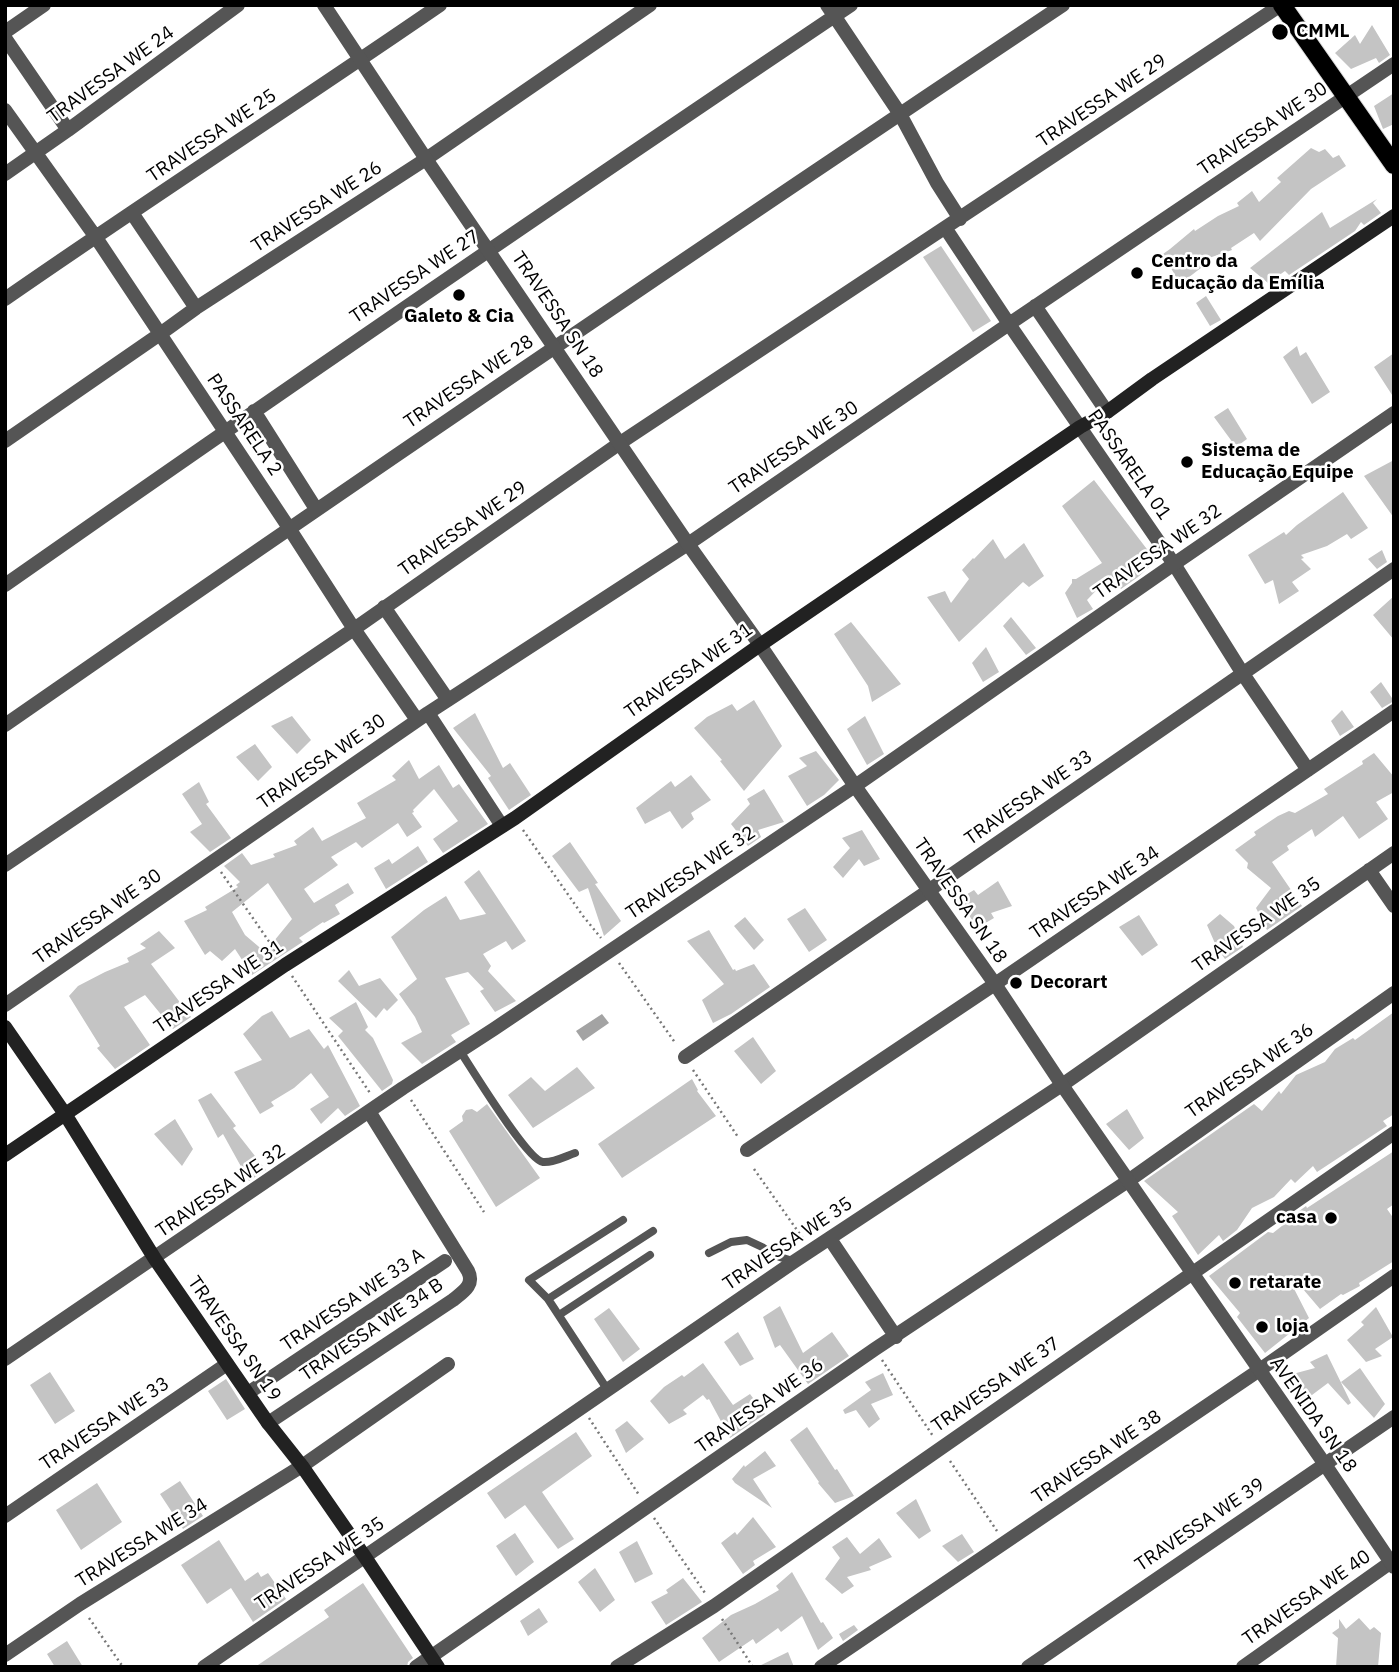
<!DOCTYPE html>
<html>
<head>
<meta charset="utf-8">
<style>
	body { margin:0 }
	#map { position:relative; width:1399px; height:1672px; overflow:hidden; background:#fff; font-family:"IBM Plex Sans",sans-serif }
	canvas { display:block }
	.frame { position:absolute; inset:0; border:7px solid #000; pointer-events:none }
</style>
</head>
<body>
<div id="map">
<canvas width="1399" height="1672"></canvas>
<div class="frame"></div>
</div>
<script>
const c = document.querySelector('canvas').getContext('2d');
c.lineJoin = 'round';
function paint(path, color) { c.fillStyle = color; c.fill(path, 'evenodd'); }
function stroke(path, color, width, dash) { c.strokeStyle = color; c.lineWidth = width; c.lineCap = dash ? 'butt' : 'round'; c.setLineDash(dash || []); c.stroke(path); }
function write(font, color, halo, rows, align = 'center') {
  c.font = font + ' "IBM Plex Sans",sans-serif'; c.lineWidth = 5; c.setLineDash([]); c.textBaseline = 'middle'; c.strokeStyle = halo; c.fillStyle = color; for (const [text, x, y, turn = 0] of rows) {
    c.save(); c.translate(x, y); c.rotate((+turn || 0) * Math.PI / 180); c.textAlign = isNaN(turn) ? turn : align; if (halo) c.strokeText(text, 0, 0); c.fillText(text, 0, 0); c.restore();
  }
}
const water = new Path2D(`
	M602 1014 609 1023 583 1041 576 1031Z`);
const building = new Path2D(`
	M1372 25 1390 55 1379 63 1376 58 1351 69 1335 53 1355 35 1360 44Z
	M1394 93V124L1383 129 1374 106Z
	M1311 148 1319 152 1325 149 1333 158 1339 155 1346 166 1311 189 1260 241 1254 233 1231 248 1232 250 1209 258 1210 261 1180 284 1163 254 1170 249 1194 229 1195 231 1218 216 1239 206 1237 203 1252 191 1259 202 1281 182 1277 178Z
	M1377 199 1373 203 1381 213 1364 225 1361 222 1355 231 1289 275 1285 271 1268 283 1250 268 1322 212 1330 228Z
	M941 246 991 321 973 332 923 257Z
	M1206 296 1221 320 1210 326 1196 303Z
	M1297 346 1300 356 1306 352 1330 392 1312 404 1283 357Z
	M1394 353V398L1374 367Z
	M1228 408 1247 439 1236 447 1214 417Z
	M1394 460V518L1364 476Z
	M1094 480 1156 561 1138 577 1121 589 1111 575 1087 600 1093 609 1077 618 1065 593 1072 583V579H1076L1102 563 1062 506Z
	M1343 492 1368 528 1351 539 1347 534 1327 546 1301 555 1304 558 1301 559 1311 569 1292 582 1299 591 1279 604 1273 580 1265 584 1248 555 1284 532 1286 535 1297 525Z
	M993 539 1005 559 1024 543 1044 576 1029 587 1023 582 959 642 927 597 945 591 951 603 969 579 962 570 973 558 974 559Z
	M1382 550 1387 562 1377 569 1368 559Z
	M1394 596V640L1373 615Z
	M1011 617 1036 648 1026 655 1003 626Z
	M851 622 901 684 872 702 868 686 834 634Z
	M986 647 999 672 983 682 972 663Z
	M1381 682 1394 701 1382 708 1370 692Z
	M754 700 782 746 744 791 720 761 722 760 694 728 707 717 732 704 737 711Z
	M1342 710 1354 727 1340 736 1331 721Z
	M475 713 503 768 510 763 531 795 509 810 488 778 491 776 453 728Z
	M292 716 311 740 297 754 271 726Z
	M865 716 884 754 867 765 847 729Z
	M255 744 272 767 258 781 236 757Z
	M816 751 839 780 824 795 807 806 788 776 807 766 799 758Z
	M1374 753 1394 777V792L1376 802 1388 819 1359 839 1343 816 1315 837 1312 829 1287 846 1289 850 1272 862 1302 906 1267 930 1256 908 1271 888 1247 868 1248 863 1235 850 1256 835 1254 832 1278 816 1289 811 1295 813 1328 794 1324 789 1363 764 1362 761Z
	M409 760 419 779 439 765 453 788 459 784 488 824 443 853 433 839 458 821 434 789 413 810 414 812 412 813 422 827 407 837 398 823 362 848 356 842 331 857 338 865 304 889 314 903 348 883 354 893 335 905 340 914 324 923 323 922 299 938 303 942 301 943 252 975 235 949 222 961 210 951 205 955 184 921 207 910 205 907 238 887 236 885 240 882 224 866 242 853 251 865 275 857 273 854 297 845 294 841 313 827 322 841 366 818 357 803 396 780 392 776ZM268 883 292 919 265 952 245 935 232 912Z
	M691 775 711 800 691 813 694 819 682 829 670 811 645 824 636 808 671 781 675 787Z
	M199 782 209 802 206 804 231 838 210 852 190 832 202 824 182 794Z
	M764 789 784 822 758 830 761 837 748 846 731 824 750 804 747 799Z
	M862 830 880 859 864 866 859 859 843 878 833 867 850 848 842 838Z
	M570 842 598 883 595 884 621 921 604 936 588 888 579 892 552 856Z
	M418 846 428 862 386 889 374 868 389 859 392 864Z
	M479 870 526 941 512 950 506 941 483 954 491 966 488 971 516 1001 495 1012 480 991 484 989 468 972 445 978 470 1024 451 1035 456 1042 422 1064 401 1043 422 1032 415 1017 399 994 417 979 391 937 424 910 446 896 460 920 486 914 464 882Z
	M998 881 1012 906 991 913 994 918 977 928 959 899 974 890 978 895Z
	M805 908 827 940 809 952 787 919Z
	M1220 914 1234 926 1243 947 1225 959 1217 948 1207 925Z
	M1139 915 1158 945 1142 956 1119 927Z
	M745 917 764 940 754 950 734 926Z
	M709 930 733 970 735 969 736 971 754 964 770 987 731 1014 713 1023 702 1000 724 984 687 941Z
	M159 931 175 948 151 964 191 1017 173 1029 145 995 124 1007 150 1045 115 1069 97 1048 100 1046 69 996 78 986 105 972 129 962 127 958 146 948 140 944Z
	M349 970 359 986 380 978 398 1000 387 1011 384 1008 376 1018 338 981Z
	M356 1002 368 1027 365 1030 373 1038 393 1080 392 1084 382 1091 338 1036 343 1031 329 1018Z
	M272 1011 290 1038 309 1029 324 1049 328 1045 360 1106 345 1116 338 1108 321 1124 310 1109 329 1097 311 1073 294 1088 271 1102 274 1106 260 1114 234 1072 262 1060 243 1034 262 1016Z
	M1394 1012V1114L1383 1121 1387 1126 1317 1172 1313 1166 1295 1183 1291 1179 1274 1197 1252 1208 1237 1230 1223 1241 1219 1235 1198 1255 1172 1216 1178 1212 1144 1181 1254 1104 1262 1111 1279 1091 1281 1094 1296 1075 1325 1062 1335 1049 1353 1038 1355 1040Z
	M753 1037 776 1071 761 1084 734 1051Z
	M577 1067 595 1088 533 1128 508 1095 531 1077 545 1091Z
	M692 1079 698 1090 697 1091 716 1116 622 1178 598 1144Z
	M211 1093 236 1126 233 1128 266 1170 249 1181 223 1134 218 1138 198 1100Z
	M487 1104 540 1178 496 1207 449 1131 463 1121 462 1116 466 1110 472 1109 477 1112Z
	M1127 1109 1144 1138 1129 1150 1106 1124Z
	M175 1119 193 1149 182 1166 154 1134Z
	M1394 1151V1204L1387 1209 1394 1219V1261L1359 1283 1360 1286 1343 1295 1341 1294 1320 1309 1291 1275 1288 1277 1309 1318 1265 1353 1237 1317 1240 1313 1209 1276 1268 1232 1273 1233 1292 1218 1291 1217 1306 1206 1307 1208Z
	M780 1306 803 1353 832 1332 849 1356 808 1384 780 1345 775 1348 763 1317Z
	M1376 1307 1393 1337 1375 1349 1382 1356 1366 1362 1347 1340 1364 1325 1361 1322Z
	M609 1308 640 1349 623 1362 594 1319Z
	M738 1332 754 1359 740 1366 724 1342Z
	M1327 1354 1351 1403 1348 1405 1328 1383 1300 1404 1289 1375 1315 1368 1310 1362Z
	M703 1363 733 1405 750 1394 765 1414 730 1438 709 1399 707 1400 703 1395 683 1410 687 1414 669 1424 650 1401 664 1387 682 1375 684 1377Z
	M1360 1368 1385 1404 1374 1418 1341 1382Z
	M50 1372 75 1411 55 1424 30 1385Z
	M883 1373 893 1395 871 1404 880 1419 869 1428 856 1410 845 1414 843 1410 871 1390 865 1382Z
	M226 1379 245 1409 227 1420 208 1391Z
	M627 1421 644 1439 626 1453 615 1430Z
	M807 1427 835 1470 837 1469 854 1496 835 1503 818 1483 819 1482 790 1440Z
	M576 1432 592 1456 542 1492 574 1539 558 1549 525 1505 505 1519 487 1493Z
	M765 1451 776 1466 753 1479 772 1508 735 1483 732 1479 744 1465 745 1467Z
	M180 1481 203 1516 183 1529 160 1494Z
	M97 1483 122 1522 81 1550 56 1510Z
	M916 1499 931 1531 919 1539 896 1513Z
	M753 1517 776 1547 753 1561 755 1565 743 1574 721 1543 735 1532 737 1535Z
	M515 1533 534 1562 516 1576 496 1546Z
	M962 1534 974 1552 958 1562 942 1546Z
	M847 1537 860 1554 879 1538 892 1557 869 1567 871 1570 847 1577 854 1586 842 1594 825 1579 840 1558 832 1547Z
	M219 1540 245 1581 258 1572 261 1577 268 1573 286 1599 253 1622 231 1588 207 1604 181 1565Z
	M637 1541 653 1574 635 1583 619 1552Z
	M595 1568 615 1600 600 1612 578 1582Z
	M792 1572 821 1623 823 1622 833 1638 818 1650 802 1616 781 1632 778 1628 756 1644 753 1639 719 1662 702 1638 731 1615 755 1604 779 1590 776 1586Z
	M683 1578 702 1602 666 1625 651 1602 668 1593 666 1590Z
	M363 1583 413 1658 408 1662 407 1667H255L329 1617 324 1610Z
	M539 1608 548 1622 528 1636 520 1621Z
	M1359 1618 1370 1630 1374 1627 1381 1633 1378 1667H1336L1338 1638 1332 1633 1339 1628V1619L1346 1629Z
	M854 1625 858 1630 843 1641 839 1634Z
	M67 1641 83 1667H55L47 1654Z
	M788 1652 794 1667H757Z`);
const path = new Path2D(`
	M523 830 583 916 601 938
	M221 872 277 953
	M619 963 676 1044
	M292 976 370 1093
	M693 1070 738 1137
	M411 1100 484 1212
	M754 1169 804 1240
	M882 1360 933 1436
	M589 1418 639 1495
	M950 1461 997 1531
	M654 1518 705 1593
	M89 1618 123 1667
	M722 1619 753 1667`);
const service = new Path2D(`
	M460 1051C472 1069 527 1160 543 1162 553 1163 566 1156 575 1153
	M709 1253 731 1242 747 1240 762 1247 773 1255 793 1261
	M548 1299 653 1231
	M559 1315 650 1255
	M607 1389 548 1299 529 1280 623 1220`);
const minor = new Path2D(`
	M827 5 900 114 937 183 960 219
	M5 32 44 5
	M5 38 68 130
	M5 110 95 236 289 528 354 629 417 720
	M5 174 68 130 238 5
	M132 213 196 308
	M946 229 1009 324 1174 564 1243 674 1308 770
	M5 299C149 199 296 104 440 5
	M1035 306 1107 412
	M254 411 316 509
	M5 441 160 334 196 308 426 159 650 5
	M5 585C285 389 567 196 851 5
	M384 607 448 700
	M428 713 502 826
	M5 725C355 482 708 242 1063 5
	M5 865 354 629 620 443 1281 5
	M1369 870 1394 906
	M5 1005 428 713 688 544 1009 324 1394 64
	M685 1057 928 891 1394 569
	M747 1150 995 984 1394 711
	M830 1239 896 1337
	M248 1393 445 1261
	M268 1423 453 1300C463 1292 475 1285 468 1271L370 1113
	M5 1516 227 1364
	M5 1655 80 1604 302 1466 448 1364
	M204 1667 795 1261 1062 1085 1394 853
	M416 1667 875 1349 1128 1181 1394 993
	M617 1667 714 1606 1394 1133
	M821 1667 1258 1371 1394 1276
	M1028 1667 1394 1417
	M1243 1667 1394 1560`);
const tertiary = new Path2D(`
	M324 5 426 159 688 544 760 645 855 786 995 984 1062 1085 1324 1463 1394 1567
	M5 1359 403 1088 494 1029 855 786 1174 564 1394 413`);
const secondary = new Path2D(`
	M5 1027 65 1114 155 1259 268 1423 302 1466 365 1557 438 1667
	M5 1155 285 965 515 818 760 645 1080 427 1107 412 1152 379 1394 216`);
const primary = new Path2D(`
	M1282 5 1394 165`);
const markers = [
	[1280,32,9,"#000"],
	[1137,273,7,"#000"],
	[459,295,7,"#000"],
	[1187,462,7,"#000"],
	[1016,983,7,"#000"],
	[1331,1218,7,"#000"],
	[1235,1283,7,"#000"],
	[1262,1327,7,"#000"]
];
const poiNames = [
	["CMML",1296,32],
	["Centro da",1151,262],
	["Educação da Emília",1151,284],
	["Galeto & Cia",459,317,"center"],
	["Sistema de",1201,451],
	["Educação Equipe",1201,473],
	["Decorart",1030,983],
	["casa",1317,1218,"right"],
	["retarate",1249,1283],
	["loja",1276,1327]
];
const streetNames = [
	["TRAVESSA WE 24",111,75,-36],
	["TRAVESSA WE 29",1102,101,-34],
	["TRAVESSA WE 30",1263,129,-34],
	["TRAVESSA WE 25",212,136,-34],
	["TRAVESSA WE 26",317,207,-33],
	["TRAVESSA WE 27",415,277,-34],
	["TRAVESSA SN 18",557,315,56],
	["TRAVESSA WE 28",469,382,-34],
	["PASSARELA 2",244,425,56],
	["TRAVESSA WE 30",794,448,-34],
	["PASSARELA 01",1129,465,55],
	["TRAVESSA WE 29",463,529,-35],
	["TRAVESSA WE 32",1158,552,-35],
	["TRAVESSA WE 31",689,671,-35],
	["TRAVESSA WE 30",322,762,-35],
	["TRAVESSA WE 33",1029,798,-35],
	["TRAVESSA WE 32",691,873,-34],
	["TRAVESSA WE 34",1095,893,-34],
	["TRAVESSA SN 18",960,901,55],
	["TRAVESSA WE 30",98,917,-35],
	["TRAVESSA WE 35",1257,925,-35],
	["TRAVESSA WE 31",219,987,-34],
	["TRAVESSA WE 36",1250,1071,-35],
	["TRAVESSA WE 32",221,1191,-34],
	["TRAVESSA WE 35",788,1244,-34],
	["TRAVESSA WE 33 A",353,1300,-34],
	["TRAVESSA WE 34 B",372,1330,-34],
	["TRAVESSA SN 19",234,1339,55],
	["TRAVESSA WE 37",996,1385,-35],
	["TRAVESSA WE 36",760,1406,-35],
	["AVENIDA SN 18",1313,1415,55],
	["TRAVESSA WE 33",105,1424,-34],
	["TRAVESSA WE 38",1097,1457,-34],
	["TRAVESSA WE 39",1200,1525,-34],
	["TRAVESSA WE 34",142,1543,-32],
	["TRAVESSA WE 35",320,1564,-34],
	["TRAVESSA WE 40",1307,1598,-35]
];
paint(water, '#a3a3a3');
paint(building, '#c4c4c4');
stroke(primary, '#dbdbdb', 20);
stroke(path, '#777', 2.5, [2, 3.5]);
stroke(service, '#555', 8);
stroke(minor, '#555', 14);
stroke(tertiary, '#555', 14);
stroke(secondary, '#222', 14);
stroke(primary, '#000', 18);
for (const [x, y, r, color] of markers) { const dot = new Path2D(); dot.arc(x, y, r, 0, 2 * Math.PI); c.fillStyle = color; c.fill(dot); stroke(dot, '#fff', 2.5); }
write('bold 19px', '#000', '#fff', poiNames, 'left');
write('19px', '#000', '#fff', streetNames);
</script>
</body>
</html>
